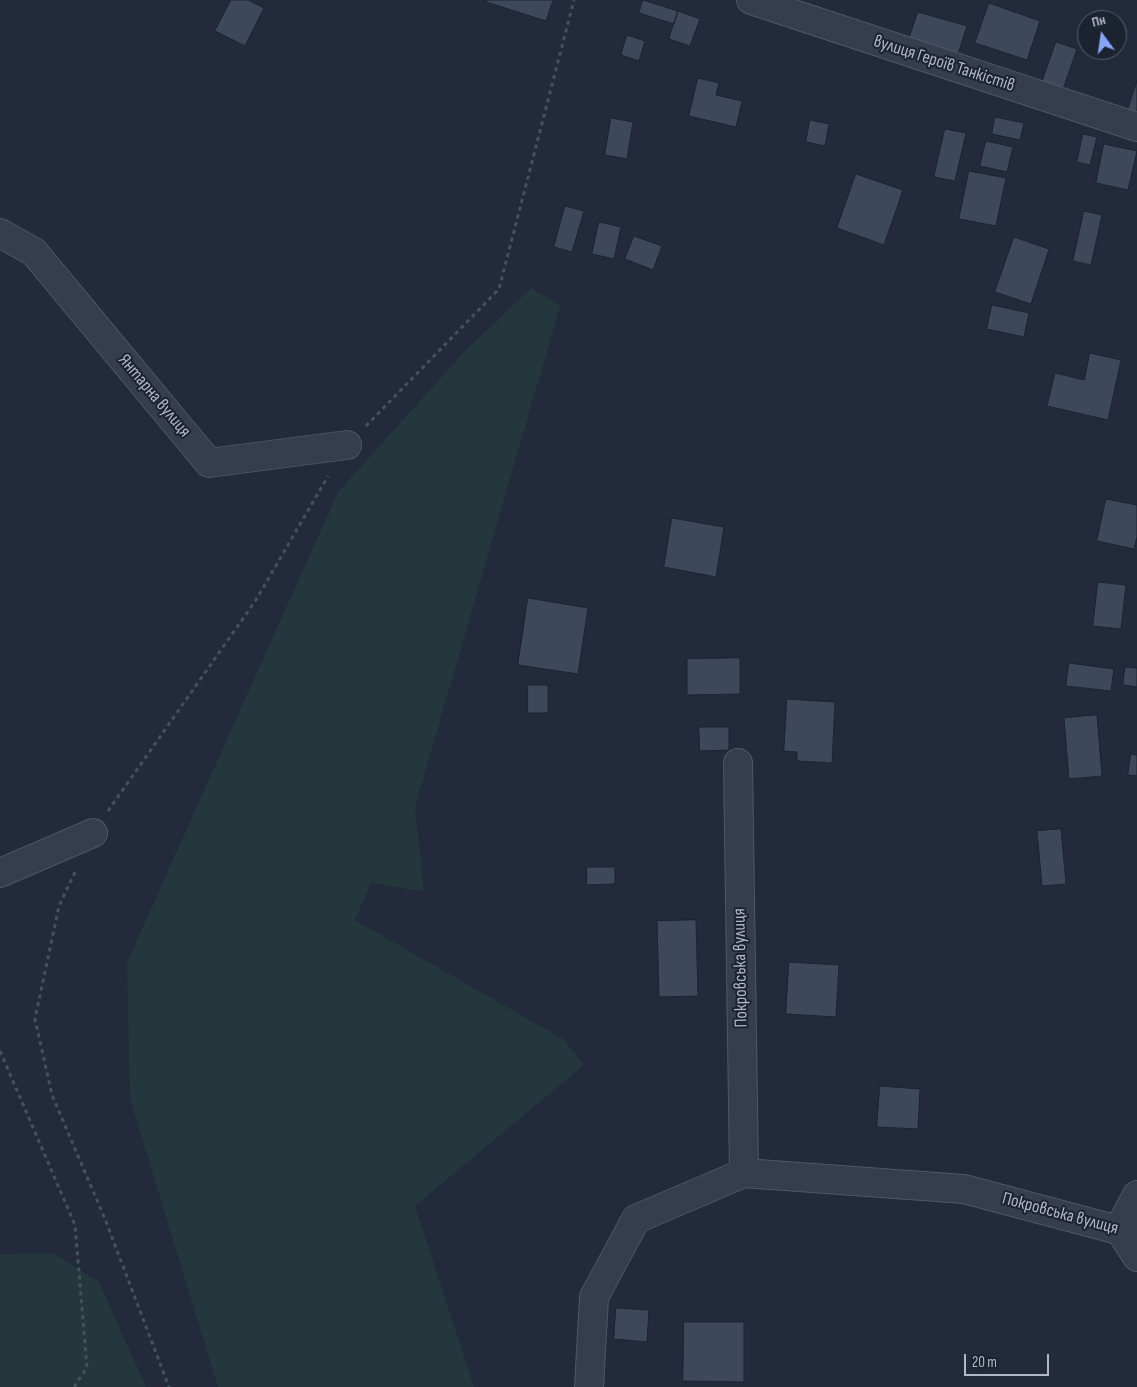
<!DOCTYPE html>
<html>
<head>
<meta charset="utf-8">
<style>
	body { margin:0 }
	#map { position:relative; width:1137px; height:1387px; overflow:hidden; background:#222a3b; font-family:"Sofia Sans Condensed",sans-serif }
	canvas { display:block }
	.north { position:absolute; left:1077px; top:10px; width:50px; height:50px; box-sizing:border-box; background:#1b2230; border:1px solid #575e6c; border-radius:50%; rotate:346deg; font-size:14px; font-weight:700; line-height:20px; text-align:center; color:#b1b7c7 }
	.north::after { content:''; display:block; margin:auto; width:18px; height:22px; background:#84a5f9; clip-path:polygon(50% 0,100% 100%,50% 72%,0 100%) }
	.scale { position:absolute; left:964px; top:1354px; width:85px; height:22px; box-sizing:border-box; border:2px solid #b1b7c7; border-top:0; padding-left:6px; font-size:15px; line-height:18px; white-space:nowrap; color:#b1b7c7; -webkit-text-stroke:4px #1b2230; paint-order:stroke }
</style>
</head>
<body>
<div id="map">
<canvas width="1137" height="1387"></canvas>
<div class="north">Пн</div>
<div class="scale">20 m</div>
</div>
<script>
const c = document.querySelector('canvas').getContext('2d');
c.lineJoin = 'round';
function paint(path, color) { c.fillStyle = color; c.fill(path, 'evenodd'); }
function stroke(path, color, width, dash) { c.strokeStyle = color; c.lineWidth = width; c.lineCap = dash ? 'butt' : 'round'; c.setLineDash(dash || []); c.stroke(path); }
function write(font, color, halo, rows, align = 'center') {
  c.font = font + ' "Sofia Sans Condensed",sans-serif'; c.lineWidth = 4; c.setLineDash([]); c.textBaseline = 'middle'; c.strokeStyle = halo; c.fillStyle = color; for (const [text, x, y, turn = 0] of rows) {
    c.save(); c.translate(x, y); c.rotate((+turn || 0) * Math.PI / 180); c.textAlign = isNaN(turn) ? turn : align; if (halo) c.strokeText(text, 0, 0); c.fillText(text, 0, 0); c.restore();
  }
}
const green = new Path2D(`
	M531 288 560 306 415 807 424 892 371 883 355 920 563 1039 584 1065 415 1206 474 1387H218L130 1099 127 962 338 492 464 352Z
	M53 1253 99 1282 146 1387H0V1254Z`);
const building = new Path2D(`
	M231 0H248L264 8 245 46 215 31Z
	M487 0H553L546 21 486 2Z
	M643 0 678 11 674 24 639 13Z
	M989 3 1040 21 1027 60 975 43Z
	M678 11 700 19 690 46 669 39Z
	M918 12 967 26 958 54 909 39Z
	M627 35 645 41 639 61 621 55Z
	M1056 42 1077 49 1063 89 1042 82Z
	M698 78 719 83 716 95 742 101 736 127 689 116Z
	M1137 81V112L1128 109Z
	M995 117 1024 123 1020 140 992 134Z
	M611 118 633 122 627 159 605 155Z
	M810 120 829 124 825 146 806 142Z
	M945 129 966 133 955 181 934 177Z
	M1083 134 1097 137 1090 165 1077 162Z
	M986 141 1013 147 1007 172 980 166Z
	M1104 144 1137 151 1128 190 1096 183Z
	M969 171 1006 178 996 226 959 219Z
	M856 174 903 190 884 245 837 228Z
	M565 206 584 211 572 252 554 247Z
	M1084 211 1102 215 1091 265 1073 261Z
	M599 222 621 227 614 259 592 254Z
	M634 236 662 246 653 270 625 259Z
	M1014 237 1049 249 1031 304 995 292Z
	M992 305 1029 313 1024 337 987 329Z
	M1090 353 1121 360 1108 420 1047 406 1055 373 1084 380Z
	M1106 499 1137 505V537L1134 549 1097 541Z
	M672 518 724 527 716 577 664 567Z
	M1098 582 1126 585 1121 629 1093 626Z
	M528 598 588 608 578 674 518 665Z
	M740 658V694L687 695V659Z
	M1069 663 1114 669 1111 691 1066 686Z
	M1125 667 1137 668V687L1123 685Z
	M528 685H548V713H528Z
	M787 699 835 702 832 763 797 761V752L784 751Z
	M1097 715 1102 776 1069 779 1064 718Z
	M699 727H729V750L700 751Z
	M1131 754 1137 755V776L1128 775Z
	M1061 829 1066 884 1042 886 1037 831Z
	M587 867H615V884L587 885Z
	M696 920 698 996 659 997 657 921Z
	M789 962 839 965 836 1017 786 1014Z
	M880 1086 920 1089 918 1129 877 1127Z
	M616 1308 649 1310 647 1342 614 1339Z
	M684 1322H744V1382L683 1381Z`);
const path = new Path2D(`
	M366 426 499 289 574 0
	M108 811 256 600 328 476
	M75 872 59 906 35 1019 52 1095 105 1219 169 1387
	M0 1051 75 1225 87 1368 74 1387`);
const minor = new Path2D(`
	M751 0 1137 127
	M0 233 34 252 209 463 347 445
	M738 763 744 1173
	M0 873 93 833
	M1137 1195 1119 1229 1137 1257
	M589 1387 594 1297 636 1219 744 1173 964 1189 1137 1235`);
const streetNames = [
	["вулиця Героїв Танкістів",944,64,18],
	["Янтарна вулиця",154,396,50],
	["Покровська вулиця",741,968,-91],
	["Покровська вулиця",1060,1214,15]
];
paint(green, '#24373d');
paint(building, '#3e485b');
stroke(building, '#1d2432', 1);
stroke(minor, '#515766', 30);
stroke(path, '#42545a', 3, [4, 4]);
stroke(minor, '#363d4c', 28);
write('18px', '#b1b7c7', '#1b2230', streetNames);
</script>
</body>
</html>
